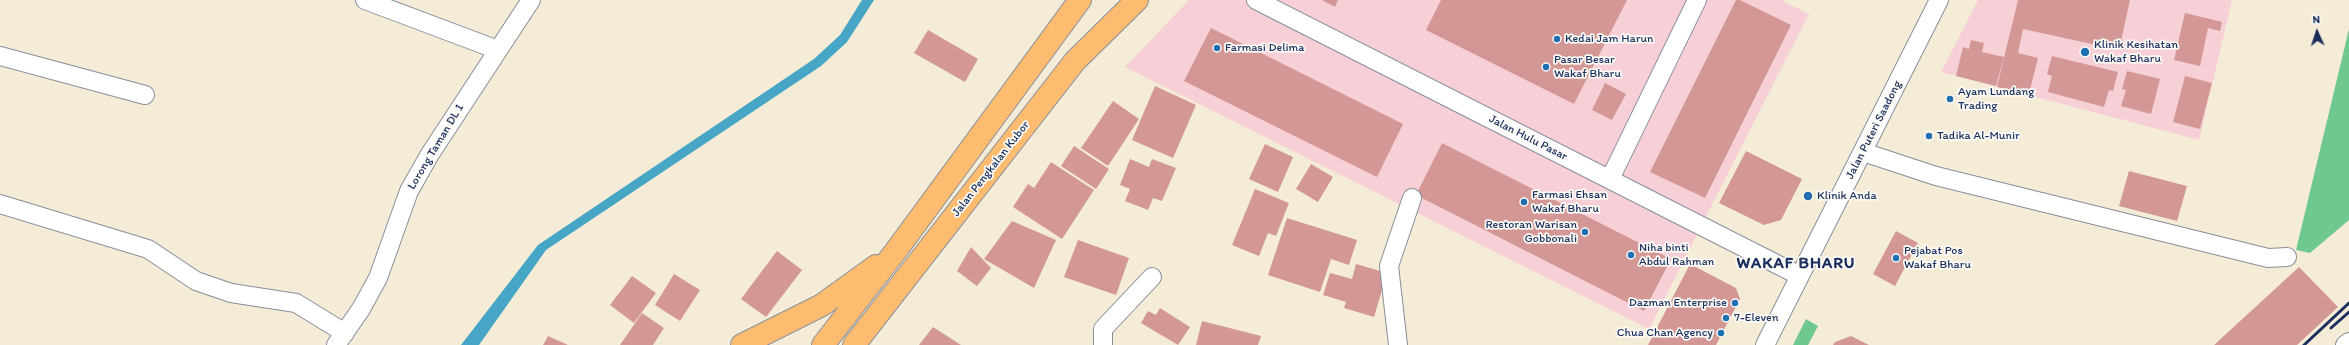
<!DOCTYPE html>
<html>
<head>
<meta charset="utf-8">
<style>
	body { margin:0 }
	#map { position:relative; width:2349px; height:345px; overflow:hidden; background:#f4ecd7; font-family:Itim,sans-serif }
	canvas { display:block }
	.north { position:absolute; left:2297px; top:12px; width:40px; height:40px; -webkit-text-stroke:3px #fdfcf7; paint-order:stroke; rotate:357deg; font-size:11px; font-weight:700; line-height:16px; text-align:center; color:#1b2f5e }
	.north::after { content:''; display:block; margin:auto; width:14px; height:18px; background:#1b2f5e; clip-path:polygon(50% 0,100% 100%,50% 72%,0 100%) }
</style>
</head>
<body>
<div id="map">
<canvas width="2349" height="345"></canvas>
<div class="north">N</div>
</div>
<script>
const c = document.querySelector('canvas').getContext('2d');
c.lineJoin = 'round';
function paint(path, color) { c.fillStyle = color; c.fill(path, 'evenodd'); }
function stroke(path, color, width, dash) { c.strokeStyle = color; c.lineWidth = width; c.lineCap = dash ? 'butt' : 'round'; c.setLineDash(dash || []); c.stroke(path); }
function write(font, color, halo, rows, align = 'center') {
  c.font = font + ' Itim,sans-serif'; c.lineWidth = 3.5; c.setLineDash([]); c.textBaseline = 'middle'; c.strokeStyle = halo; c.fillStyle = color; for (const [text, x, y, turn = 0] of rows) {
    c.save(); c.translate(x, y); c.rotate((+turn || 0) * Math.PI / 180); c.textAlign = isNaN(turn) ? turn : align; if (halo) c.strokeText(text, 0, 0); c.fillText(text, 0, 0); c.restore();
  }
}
const built = new Path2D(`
	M1189 0H1781L1809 14 1649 329 1125 67Z
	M1978 0H2232L2199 140 1941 72Z`);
const green = new Path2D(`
	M2349 29V220L2310 253 2296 250Z
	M1806 319 1818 326 1808 345H1793Z`);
const water = new Path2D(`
	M862 0H874L847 42 821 66 546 250 479 345H461L538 245 814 59 840 35Z`);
const building = new Path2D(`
	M1322 0H1338L1335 7Z
	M1441 0H1627L1574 104 1426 30Z
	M1736 0H1740L1791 25 1705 198 1650 172Z
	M2018 0H2130L2119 50 2023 29 2018 53 2038 58 2029 94 1997 87Z
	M2185 13 2222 22 2220 31 2208 28 2200 66 2174 60Z
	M1211 28 1403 124 1377 177 1184 81Z
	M928 30 978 59 965 82 914 53Z
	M1971 40 1984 43 1982 52 2004 57 1996 86 1956 76 1963 47 1969 49Z
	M2052 56 2118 72 2113 91 2109 90 2104 107 2048 92 2052 76 2047 74Z
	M2127 71 2160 79 2151 114 2121 106 2126 90 2122 89Z
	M2185 76 2212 83 2200 129 2173 122Z
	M1605 83 1626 94 1612 120 1592 110Z
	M1155 86 1196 105 1173 158 1132 140Z
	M1113 101 1139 119 1108 166 1081 148Z
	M1442 143 1671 259 1644 311 1416 195Z
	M1265 144 1293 157 1278 192 1249 179Z
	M1074 146 1109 169 1096 189 1061 166Z
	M1746 151 1802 179 1781 220 1764 225 1719 203Z
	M1130 159 1149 167 1152 159 1176 168 1162 201 1153 198 1148 210 1125 201 1130 189 1120 185Z
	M1051 162 1094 190 1062 239 1013 207 1028 184 1034 188Z
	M1311 164 1333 177 1318 202 1296 189Z
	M2129 171 2187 186 2177 221 2119 206Z
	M1255 189 1289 203 1276 236 1268 233 1259 256 1232 245Z
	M1287 218 1357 240 1349 265 1331 259 1320 292 1268 275Z
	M1012 221 1056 240 1034 288 984 259Z
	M1896 231 1918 243 1895 286 1873 274Z
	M1078 240 1129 258 1116 295 1064 277Z
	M971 247 991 268 977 286 957 271Z
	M777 251 802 270 766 317 741 299Z
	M1356 264 1387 273 1374 317 1344 308 1346 302 1323 295 1330 273 1352 279Z
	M1690 264 1736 288 1740 299 1716 345H1648Z
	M2299 267 2338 307 2297 345H2214Z
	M674 274 700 290 680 321 655 305Z
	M632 276 656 293 634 323 610 305Z
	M1160 308 1190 327 1178 345 1141 323 1148 311 1156 315Z
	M642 313 664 328 653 345H620Z
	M1202 321 1261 336 1258 345H1196Z
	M933 327 961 345H919Z
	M548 336 568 345H543Z
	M1851 336 1869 345H1833L1835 342Z`);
const minor = new Path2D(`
	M365 0 498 50
	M1256 0 1800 276
	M0 56 145 95
	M1863 152 1936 176 2268 258 2287 257
	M1610 179 1697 0
	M0 204 148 249 196 281 231 293 296 303 345 333
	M336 345 361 309 378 278 409 191 430 154 531 0
	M1103 345V329L1152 277
	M1398 345 1389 266 1412 198
	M1765 345 1939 0
	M2345 345 2349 342`);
const major = new Path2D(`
	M742 345 822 305 876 266
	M823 345 895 252 1080 0
	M854 345 1075 61 1137 0`);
const rail = new Path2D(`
	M2331 328 2349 312
	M2304 345 2349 303`);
const markers = [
	[1557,39,4,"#1f6fb2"],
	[1217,48,4,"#1f6fb2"],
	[2085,52,5,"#1f6fb2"],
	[1546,67,4,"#1f6fb2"],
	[1950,99,4,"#1f6fb2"],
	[1929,136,4,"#1f6fb2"],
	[1808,196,5,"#1f6fb2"],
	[1524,202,4,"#1f6fb2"],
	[1585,232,4,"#1f6fb2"],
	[1631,255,4,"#1f6fb2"],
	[1896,258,4,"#1f6fb2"],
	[1735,303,4,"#1f6fb2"],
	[1726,318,4,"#1f6fb2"],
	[1721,333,4,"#1f6fb2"]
];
const poiNames = [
	["Kedai Jam Harun",1565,39],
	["Klinik Kesihatan",2094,45],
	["Wakaf Bharu",2094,59],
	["Farmasi Delima",1225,48],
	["Pasar Besar",1554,60],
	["Wakaf Bharu",1554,74],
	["Ayam Lundang",1958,92],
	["Trading",1958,106],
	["Tadika Al-Munir",1937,136],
	["Farmasi Ehsan",1532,195],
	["Wakaf Bharu",1532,209],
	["Klinik Anda",1817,196],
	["Restoran Warisan",1577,225,"right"],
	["Gobbonali",1577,239,"right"],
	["Niha binti",1639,248],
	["Abdul Rahman",1639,262],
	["Pejabat Pos",1904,251],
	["Wakaf Bharu",1904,265],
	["Dazman Enterprise",1727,303,"right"],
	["7-Eleven",1734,318],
	["Chua Chan Agency",1713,333,"right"]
];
const streetNames = [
	["Jalan Puteri Saadong",1874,130,-63],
	["Jalan Hulu Pasar",1528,138,27],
	["Lorong Taman DL 1",436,147,-59],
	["Jalan Pengkalan Kubor",991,169,-52]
];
const districtNames = [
	["WAKAF BHARU",1796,264]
];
paint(built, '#f6cfd7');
paint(green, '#6fc88e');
paint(water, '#47a6c6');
paint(building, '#d39895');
stroke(minor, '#888e9a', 20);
stroke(major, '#888e9a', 24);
stroke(minor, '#fff', 18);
stroke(major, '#febc70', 22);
stroke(rail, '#1b2f5e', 3);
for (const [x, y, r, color] of markers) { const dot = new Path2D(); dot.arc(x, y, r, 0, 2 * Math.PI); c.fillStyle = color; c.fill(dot); stroke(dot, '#fdfcf7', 1.5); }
write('12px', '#1b2f5e', '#fdfcf7', poiNames, 'left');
write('12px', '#1b2f5e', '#fdfcf7', streetNames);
c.letterSpacing = '1px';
write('bold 16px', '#1b2f5e', '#fdfcf7', districtNames);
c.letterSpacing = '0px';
</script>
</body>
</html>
